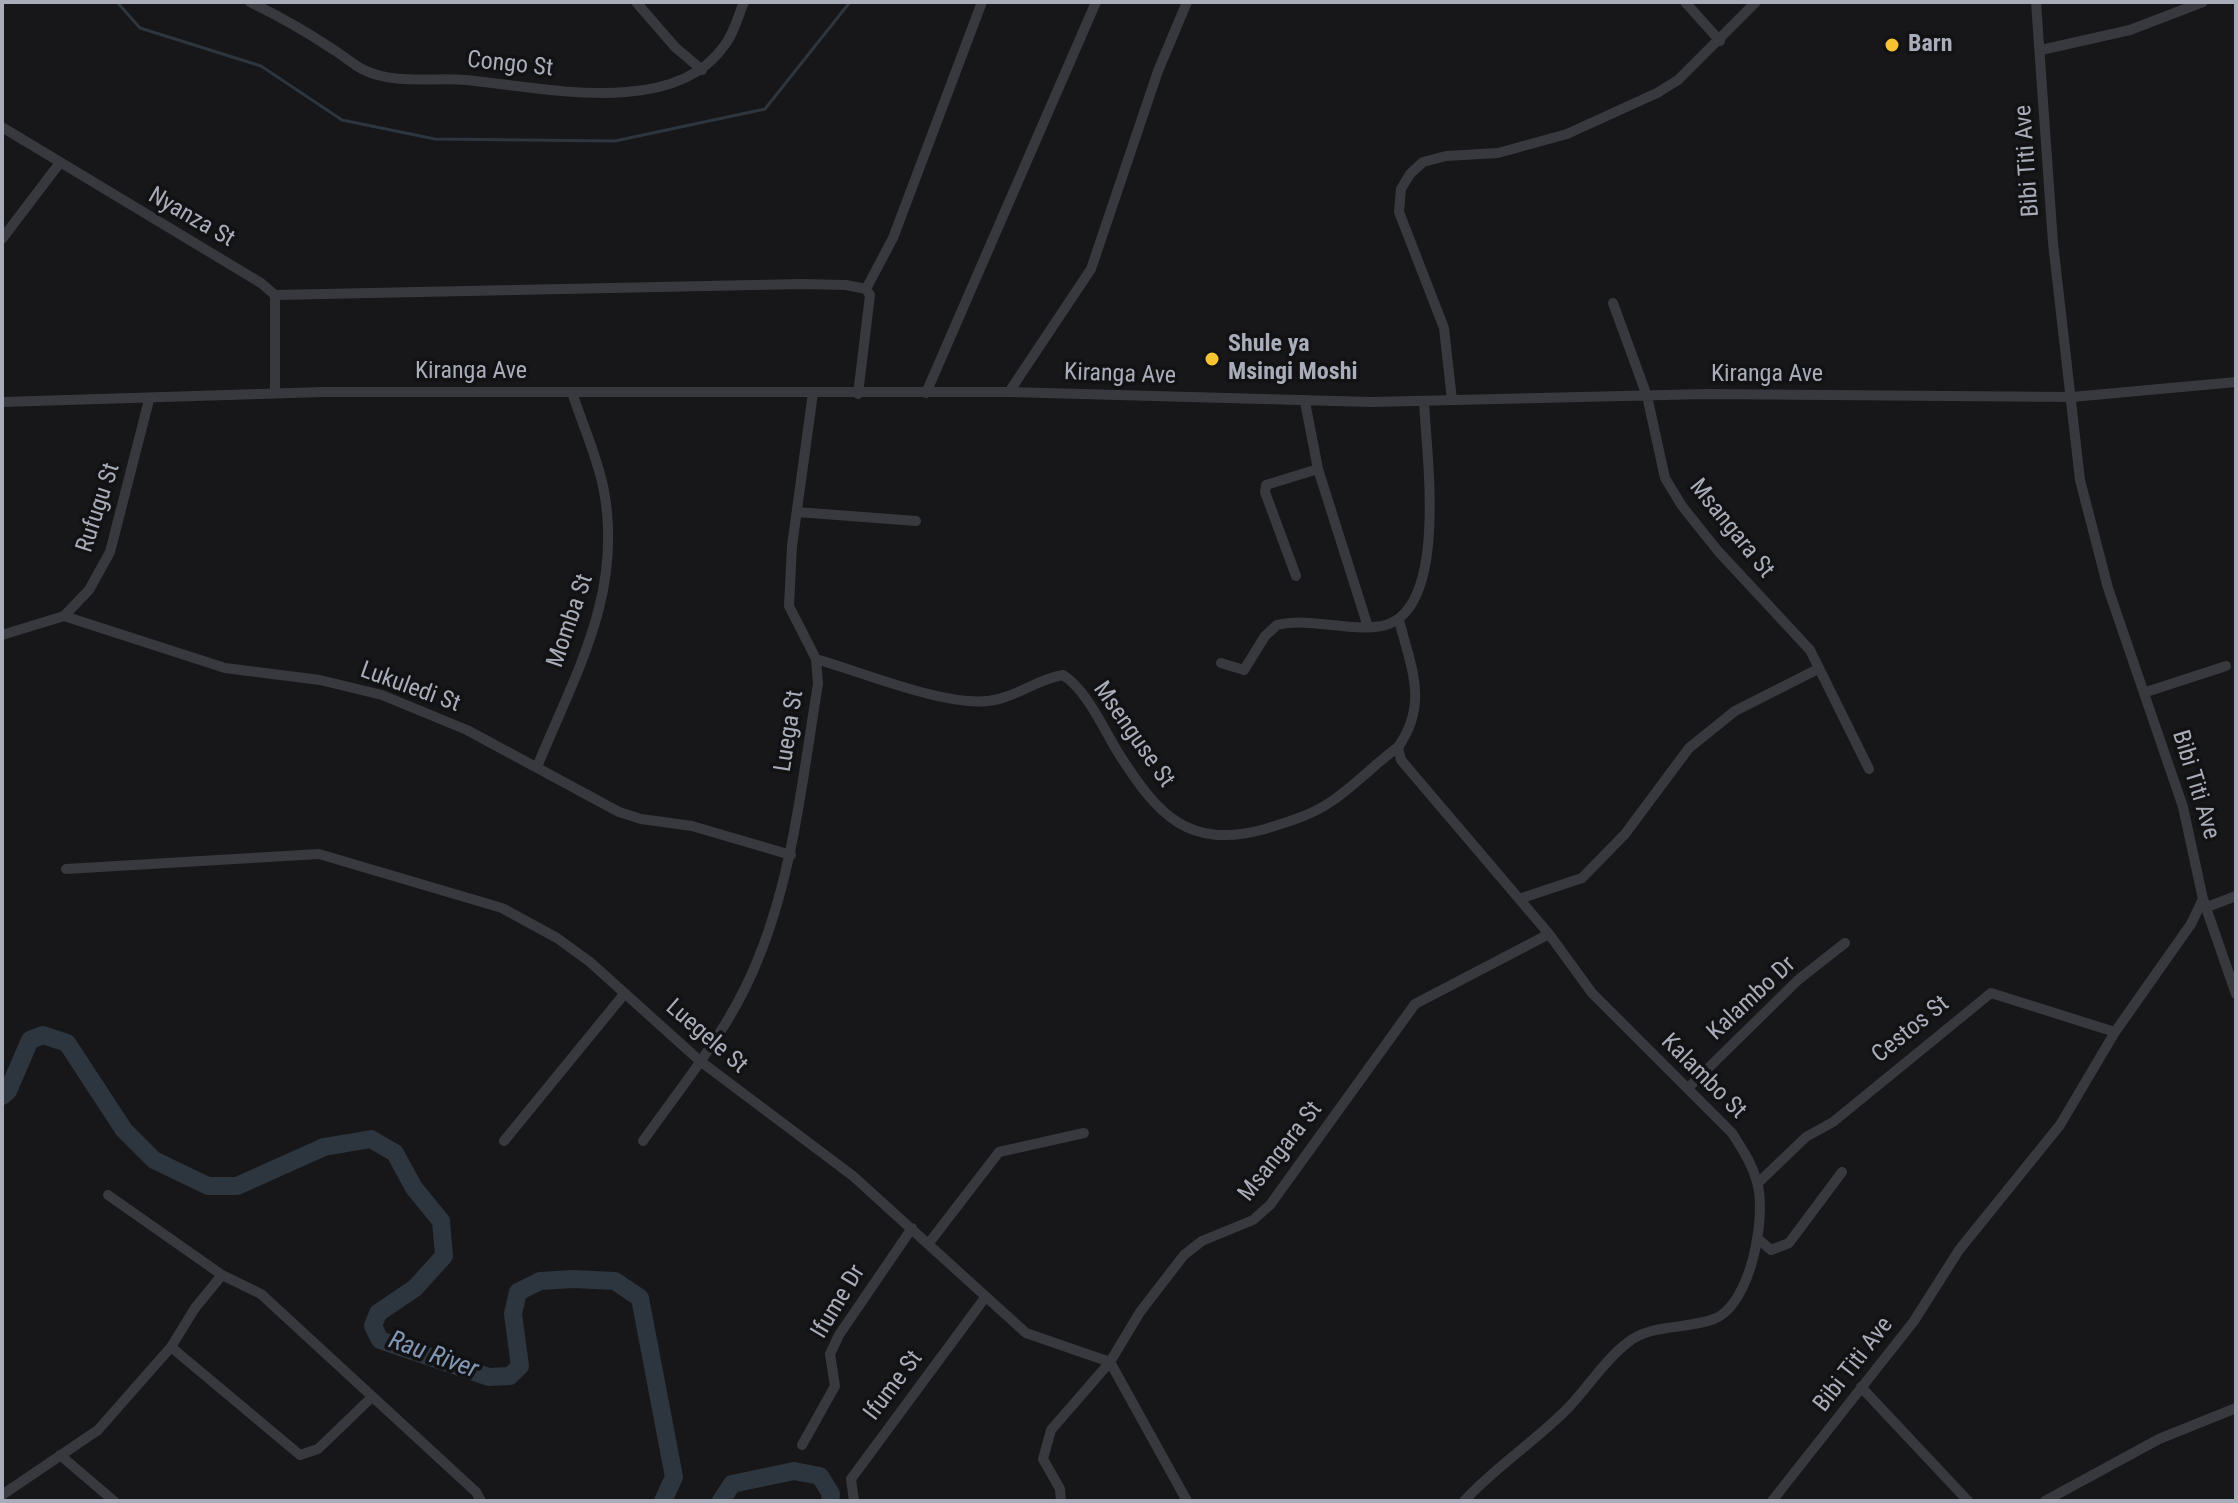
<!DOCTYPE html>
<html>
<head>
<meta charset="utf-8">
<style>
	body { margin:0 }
	#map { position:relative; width:2238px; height:1503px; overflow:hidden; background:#171719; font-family:"Roboto Condensed",sans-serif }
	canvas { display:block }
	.frame { position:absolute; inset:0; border:4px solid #a9adb9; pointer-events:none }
</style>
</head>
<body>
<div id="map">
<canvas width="2238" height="1503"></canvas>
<div class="frame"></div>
</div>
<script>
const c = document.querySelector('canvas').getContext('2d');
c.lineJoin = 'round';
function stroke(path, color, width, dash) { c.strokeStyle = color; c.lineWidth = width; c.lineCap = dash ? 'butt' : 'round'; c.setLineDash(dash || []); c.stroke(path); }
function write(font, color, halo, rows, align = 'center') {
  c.font = font + ' "Roboto Condensed",sans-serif'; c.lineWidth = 7; c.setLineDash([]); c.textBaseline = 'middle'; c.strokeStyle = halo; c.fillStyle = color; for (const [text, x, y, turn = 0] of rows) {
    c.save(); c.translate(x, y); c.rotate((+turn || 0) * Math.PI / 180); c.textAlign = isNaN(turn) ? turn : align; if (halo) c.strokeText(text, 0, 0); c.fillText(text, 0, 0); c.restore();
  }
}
const stream = new Path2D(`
	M117 2 140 28 261 66 342 120 435 139 615 141 765 109 850 2`);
const river = new Path2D(`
	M2 1096 8 1091 30 1040 43 1035 67 1043 124 1130 154 1160 208 1186H237L324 1147 371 1139 395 1153 414 1188 441 1221 444 1256 415 1288 378 1313 373 1326 380 1340 489 1377 510 1376 520 1366 513 1314 518 1292 540 1281 573 1279 615 1281 640 1298 674 1477 663 1501
	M721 1501 732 1484 794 1471 820 1476 831 1494 830 1501`);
const minor = new Path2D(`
	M250 2C279 16 307 32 334 50 344 56 353 65 364 70 395 85 433 77 466 80 540 87 673 119 724 46 734 34 738 16 744 2
	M636 2 675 47 702 70
	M1685 2 1720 41
	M2041 50 2130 30 2203 2
	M2 127 261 283 275 295V392
	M2 239 59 164
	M866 289 893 238 982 2
	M275 295 802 284 846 285 866 289 870 295 858 394
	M1613 303 1647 396 1665 478 1682 506 1718 551 1810 650 1869 769
	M1009 392 1091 269 1158 71 1187 2
	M926 393 1096 2
	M1452 400 1444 328 1399 212 1401 189 1410 174 1423 162 1446 156 1498 153 1567 134 1657 93 1678 80 1756 2
	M2 402 323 392H1009L1372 402 1706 394 2072 397 2236 382
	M1305 402 1318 469 1368 627
	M797 512 916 521
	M1296 576 1265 492 1266 485 1318 469
	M64 616 89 590 110 552 149 400
	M1399 620C1411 668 1429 703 1398 747L1401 760 1549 934 1592 993 1732 1133C1742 1149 1752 1163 1757 1182 1767 1216 1751 1305 1714 1319 1685 1330 1652 1323 1627 1343 1604 1361 1589 1386 1569 1407 1536 1441 1496 1466 1464 1501
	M2 635 64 616 225 668 320 680 382 695 467 730 619 812 641 819 692 826 791 855
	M816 659C862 672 943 706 988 701 1015 698 1037 679 1063 675 1087 690 1104 730 1119 754 1158 815 1188 850 1265 829 1288 822 1312 815 1332 801 1355 785 1375 764 1398 747
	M1221 663 1244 670 1265 636 1277 625C1311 617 1348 632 1382 626 1450 612 1426 453 1424 401
	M2146 692 2226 666
	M537 767C575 674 623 594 604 491 598 458 582 424 572 392
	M66 869 319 854 502 908 557 938 590 962 700 1061 853 1176 1026 1333 1110 1362 1187 1501
	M1519 899 1582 878 1625 834 1689 748 1735 711 1818 669
	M2203 899 2236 994
	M2207 907 2236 896
	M1689 1087 1798 980 1845 943
	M504 1141 625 993
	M643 1141C681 1087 727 1032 753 971 793 880 802 780 818 684L816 659 789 606 792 546 813 393
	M1758 1183 1806 1137 1833 1122 1991 993 2115 1032
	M108 1195 222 1275
	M1757 1238 1771 1250 1789 1243 1842 1172
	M929 1243 999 1152 1084 1133
	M171 1347 300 1455 318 1449 372 1397
	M1861 1387 1968 1501
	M802 1445 835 1386 830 1354 839 1335 912 1228
	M60 1455 114 1501
	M2 1495 98 1430 171 1347 195 1308 222 1275 261 1294 476 1492 481 1501
	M854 1501 851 1479 984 1299
	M1061 1501 1060 1489 1043 1459 1051 1430 1110 1362 1140 1312 1184 1255 1202 1241 1253 1220 1270 1205 1415 1004 1549 934
	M1772 1501 1914 1321 1959 1250 2060 1125 2115 1032 2191 924 2203 899 2183 807 2108 588 2080 480 2053 243 2036 2
	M2045 1501 2159 1439 2236 1408`);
const markers = [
	[1892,45,8,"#f6c333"],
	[1212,359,8,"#f6c333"]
];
const poiNames = [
	["Barn",1908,45],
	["Shule ya",1228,345],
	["Msingi Moshi",1228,373]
];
const streetNames = [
	["Congo St",510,65,6],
	["Bibi Titi Ave",2028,161,-94],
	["Nyanza St",191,218,30],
	["Kiranga Ave",471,372],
	["Kiranga Ave",1120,375,2],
	["Kiranga Ave",1767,375],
	["Rufugu St",99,508,-72],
	["Msangara St",1731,529,51],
	["Momba St",571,621,-71],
	["Lukuledi St",410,688,20],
	["Luega St",790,731,-81],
	["Msenguse St",1133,735,55],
	["Bibi Titi Ave",2195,785,73],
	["Kalambo Dr",1752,999,-43],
	["Cestos St",1911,1030,-39],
	["Luegele St",706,1037,41],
	["Kalambo St",1703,1077,45],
	["Msangara St",1281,1152,-52],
	["Ifume Dr",839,1302,-59],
	["Bibi Titi Ave",1854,1365,-52],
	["Ifume St",894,1386,-53]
];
const waterNames = [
	["Rau River",433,1356,20]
];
stroke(stream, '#2d353e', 3);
stroke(river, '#2d353e', 18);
stroke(minor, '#38393e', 10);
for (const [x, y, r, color] of markers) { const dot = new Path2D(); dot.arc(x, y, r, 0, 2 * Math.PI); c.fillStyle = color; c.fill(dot); stroke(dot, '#121214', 3); }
write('bold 24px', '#a9adb9', '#121214', poiNames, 'left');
write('24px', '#a9adb9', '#121214', streetNames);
write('italic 26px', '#8098b5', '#121214', waterNames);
</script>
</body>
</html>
